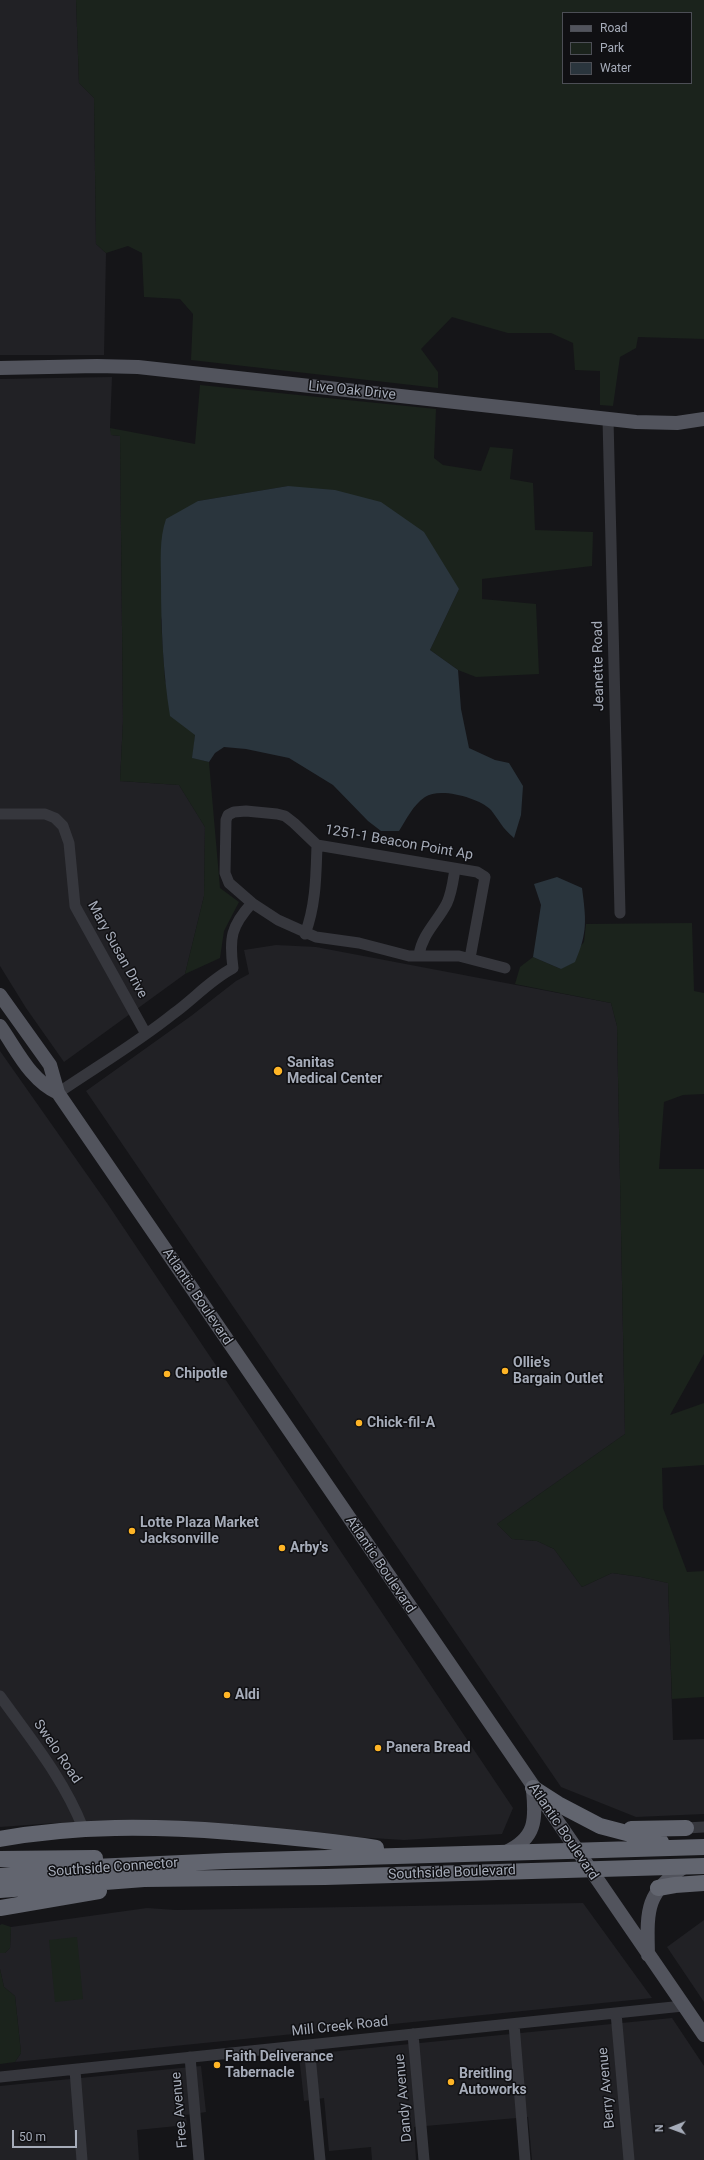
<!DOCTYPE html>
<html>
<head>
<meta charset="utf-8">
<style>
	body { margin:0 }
	#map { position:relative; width:704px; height:2160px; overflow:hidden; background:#151518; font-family:Roboto,sans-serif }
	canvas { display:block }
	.legend { position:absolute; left:562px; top:12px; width:130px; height:72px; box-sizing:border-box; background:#101013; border:1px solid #4c4e55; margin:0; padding:5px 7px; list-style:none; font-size:12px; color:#a6acb9 }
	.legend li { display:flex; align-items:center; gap:8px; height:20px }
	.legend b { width:20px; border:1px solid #4c4e55 }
	.north { position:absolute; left:652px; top:2108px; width:40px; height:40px; -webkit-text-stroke:3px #101013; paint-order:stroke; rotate:269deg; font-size:11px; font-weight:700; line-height:16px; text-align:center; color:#a6acb9 }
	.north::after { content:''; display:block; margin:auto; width:14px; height:18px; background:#a6acb9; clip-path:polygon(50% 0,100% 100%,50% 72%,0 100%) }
	.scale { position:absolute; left:12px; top:2130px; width:65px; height:18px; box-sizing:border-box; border:2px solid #a6acb9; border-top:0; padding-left:5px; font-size:12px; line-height:14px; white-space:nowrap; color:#a6acb9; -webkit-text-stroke:3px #101013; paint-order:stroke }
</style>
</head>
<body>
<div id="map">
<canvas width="704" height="2160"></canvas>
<ul class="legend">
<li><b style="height:5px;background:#52545d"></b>Road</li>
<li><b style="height:11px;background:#1b231c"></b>Park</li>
<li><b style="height:11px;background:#2a353d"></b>Water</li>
</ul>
<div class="north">N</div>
<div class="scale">50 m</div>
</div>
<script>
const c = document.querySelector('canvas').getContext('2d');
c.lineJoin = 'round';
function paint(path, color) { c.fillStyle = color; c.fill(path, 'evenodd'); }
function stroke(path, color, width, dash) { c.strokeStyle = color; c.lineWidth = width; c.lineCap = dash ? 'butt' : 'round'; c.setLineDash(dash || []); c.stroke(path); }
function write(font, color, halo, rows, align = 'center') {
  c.font = font + ' Roboto,sans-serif'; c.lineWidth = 3; c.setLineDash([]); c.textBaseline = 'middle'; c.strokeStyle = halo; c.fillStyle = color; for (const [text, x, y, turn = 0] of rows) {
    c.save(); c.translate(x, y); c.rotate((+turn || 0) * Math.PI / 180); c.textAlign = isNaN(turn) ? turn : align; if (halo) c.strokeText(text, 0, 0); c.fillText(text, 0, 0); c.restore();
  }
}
const built = new Path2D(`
	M0 0H76L79 83 94 98 96 244 106 253 104 355H0Z
	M112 377 110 428 112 435 120 436 123 721 120 781 179 785 205 827 204 896 185 974 64 1062 26 1008 0 966V379Z
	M276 945 316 947 611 1003 617 1026 625 1434 497 1524 512 1539 537 1541 554 1549 582 1587 612 1573 641 1577 668 1583 673 1740 704 1739V1814L636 1817 561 1787 86 1091 191 1016 236 981 249 974 244 950Z
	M0 1051 107 1203 513 1808 502 1834 404 1840 115 1822 55 1823 0 1827Z
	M583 1903 652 1998 15 2062 21 2053 15 1996 4 1987 0 1969V1953H5L10 1948 11 1927 147 1908 176 1910Z
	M704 1920V2002L667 1947Z
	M672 2018 704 2066V2160H532L528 2117 414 2127 416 2160H372L371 2147 329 2151 324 2098 304 2101 299 2055Z
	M201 2066 206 2112 186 2115 187 2125 137 2130 139 2160H0V2086Z`);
const green = new Path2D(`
	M76 0H704V339L638 337 636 348 620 357 613 406 600 405V371L575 370 573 343 551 333H508L452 317 421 349 438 372V388L191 360 193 314 180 299 144 297 142 253 128 246 106 253 96 244 94 98 79 83ZM563 13H691V83H563Z
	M200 385 436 409 434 458 443 465 481 471 490 447 513 449 510 479 533 483 535 530 593 532 592 566 482 579V599L536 604 539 674 476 677 458 670 430 650 459 589 288 486 198 501 161 620 165 681 195 735 193 758 209 762 220 888 239 902 224 931 220 958 185 974 204 896 205 827 179 785 120 781 123 721 120 436 111 435 110 428 195 444Z
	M692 923 694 991 704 993V1094L683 1095 664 1102 659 1169H704V1354L670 1415 704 1403V1465L662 1468 663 1508 687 1572 704 1571V1697L672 1699 668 1583 641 1577 612 1573 582 1587 554 1549 537 1541 512 1539 497 1524 625 1434 617 1026 611 1003 515 984 520 967 533 957 561 969 584 942 586 924Z
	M2 1924 11 1927 10 1948 5 1953H0V1925Z
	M77 1937 83 1999 55 2002 49 1940Z
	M0 1969 4 1987 15 1996 21 2053 15 2062 0 2064Z`);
const water = new Path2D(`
	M288 486 335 490 381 502 424 532 459 589 430 650 458 670 461 709 469 748 495 760 509 763 523 786 521 815 514 838C502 828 499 820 491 810 479 798 440 787 425 797 413 805 406 820 399 831H381L368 821 333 785 289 758 246 749 224 747 215 753 209 762 192 758 195 735 170 716C163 672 161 627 161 582 161 560 159 540 166 519L198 501Z
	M557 877 582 888C586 919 588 932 575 962L561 969 533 957 541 905 534 884Z`);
const minor = new Path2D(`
	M608 419 620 913
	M0 814H45L55 818 63 826 69 843 75 906 146 1034
	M305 934C316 905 316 875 317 845
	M419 955C422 934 438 921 447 903 452 892 453 881 455 869
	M470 958 485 877 477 872 317 845 294 823 285 816 277 814 246 811 234 812 228 815 226 820 225 873 229 883 252 903 278 920 316 937 359 943 409 956H459L505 968
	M58 1093C96 1067 137 1043 173 1014 194 999 210 980 233 968 229 938 231 926 252 903
	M0 1696C30 1738 64 1779 83 1828
	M686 1828 704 1827
	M616 2013 629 2160
	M514 2024 525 2160
	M413 2034 424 2160
	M309 2045 320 2160
	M190 2057 199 2160
	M75 2070 82 2160
	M0 2077 683 2006`);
const major = new Path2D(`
	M0 368 97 366 138 367 636 422 677 423 704 419
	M0 995 50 1065 58 1093 704 2035
	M0 1026C17 1050 30 1080 58 1093
	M506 1852C536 1838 536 1820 533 1790
	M648 1955C647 1911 645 1893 684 1867`);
const highway = new Path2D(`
	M533 1788 558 1804 600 1826 661 1842
	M631 1829 686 1828
	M0 1839C77 1825 153 1826 231 1832 279 1836 328 1840 376 1848
	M0 1859 95 1858
	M0 1876 94 1867 226 1861 704 1847
	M658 1888 675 1885 704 1883
	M0 1890 144 1879 325 1877 704 1866
	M0 1908 99 1891`);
const markers = [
	[278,1071,5,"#ffb526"],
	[505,1371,4,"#ffb526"],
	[167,1374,4,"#ffb526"],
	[359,1423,4,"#ffb526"],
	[132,1531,4,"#ffb526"],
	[282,1548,4,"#ffb526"],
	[227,1695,4,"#ffb526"],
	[378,1748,4,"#ffb526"],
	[217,2065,4,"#ffb526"],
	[451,2082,4,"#ffb526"]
];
const streetNames = [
	["Live Oak Drive",352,391,6],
	["Jeanette Road",599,666,-91],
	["1251-1 Beacon Point Ap",399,843,10],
	["Mary Susan Drive",117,950,61],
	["Atlantic Boulevard",197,1297,56],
	["Atlantic Boulevard",380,1565,56],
	["Swelo Road",57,1752,56],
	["Atlantic Boulevard",563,1832,56],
	["Southside Connector",113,1868,-4],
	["Southside Boulevard",452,1873,-2],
	["Mill Creek Road",340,2027,-6],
	["Berry Avenue",607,2088,-95],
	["Dandy Avenue",404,2098,-95],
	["Free Avenue",180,2110,-95]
];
const poiNames = [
	["Sanitas",287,1063],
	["Medical Center",287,1079],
	["Ollie's",513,1363],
	["Bargain Outlet",513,1379],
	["Chipotle",175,1374],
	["Chick-fil-A",367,1423],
	["Lotte Plaza Market",140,1523],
	["Jacksonville",140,1539],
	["Arby's",290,1548],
	["Aldi",235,1695],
	["Panera Bread",386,1748],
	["Faith Deliverance",225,2057],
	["Tabernacle",225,2073],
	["Breitling",459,2074],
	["Autoworks",459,2090]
];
paint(built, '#212125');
paint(green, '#1b231c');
paint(water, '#2a353d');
stroke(minor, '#36373d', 11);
stroke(major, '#52545d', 14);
stroke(highway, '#62656f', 16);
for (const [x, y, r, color] of markers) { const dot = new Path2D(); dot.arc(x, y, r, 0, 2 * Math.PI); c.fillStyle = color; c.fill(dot); stroke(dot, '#101013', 1.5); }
write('14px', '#a6acb9', '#101013', streetNames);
write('bold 14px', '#a6acb9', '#101013', poiNames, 'left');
</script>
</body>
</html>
